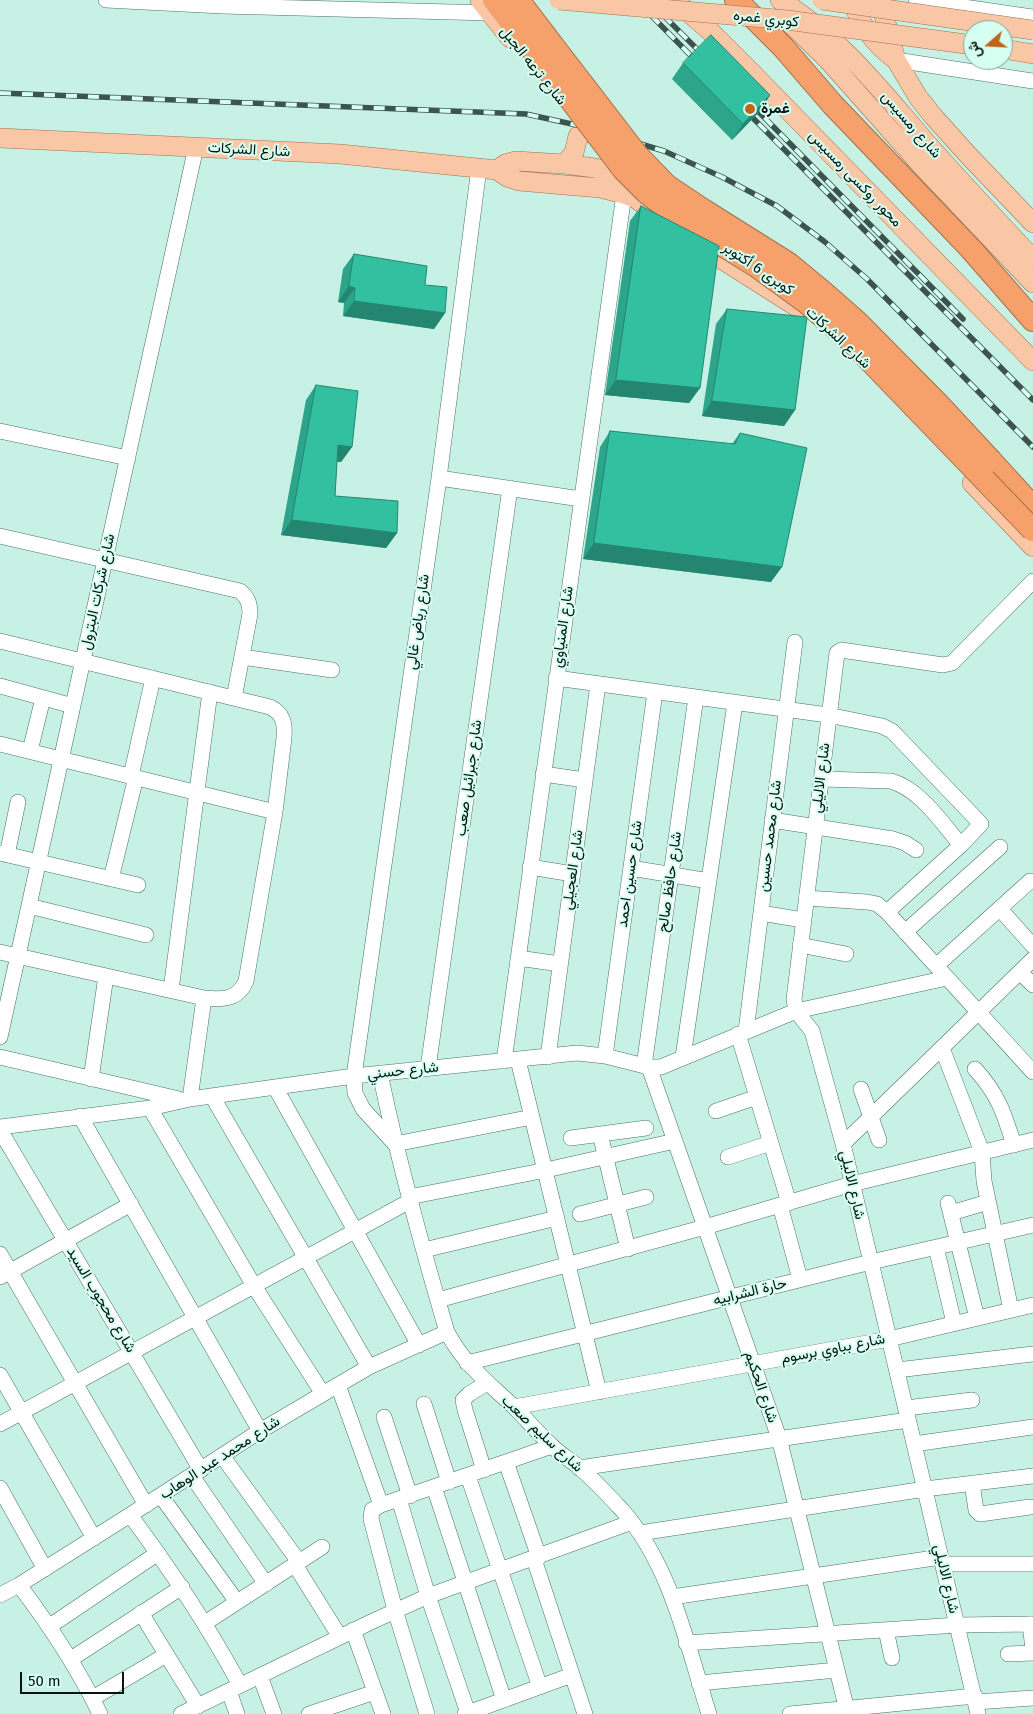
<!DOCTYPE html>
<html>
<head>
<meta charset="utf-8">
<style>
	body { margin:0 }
	#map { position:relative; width:1033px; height:1714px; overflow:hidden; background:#c7f1e4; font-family:"Fira Sans",Vazirmatn,sans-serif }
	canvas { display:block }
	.north { position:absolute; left:963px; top:20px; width:50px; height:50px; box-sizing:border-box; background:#d4fff1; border:1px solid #82a197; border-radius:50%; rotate:251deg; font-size:14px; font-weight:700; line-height:20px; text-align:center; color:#061511 }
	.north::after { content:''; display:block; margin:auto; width:18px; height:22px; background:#c16318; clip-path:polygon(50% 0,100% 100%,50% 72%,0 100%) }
	.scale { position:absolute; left:20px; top:1672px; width:104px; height:22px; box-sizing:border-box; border:2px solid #061511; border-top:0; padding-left:6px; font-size:15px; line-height:18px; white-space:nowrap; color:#061511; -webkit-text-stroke:4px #d4fff1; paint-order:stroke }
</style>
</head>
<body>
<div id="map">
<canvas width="1033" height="1714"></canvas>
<div class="north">ش</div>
<div class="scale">50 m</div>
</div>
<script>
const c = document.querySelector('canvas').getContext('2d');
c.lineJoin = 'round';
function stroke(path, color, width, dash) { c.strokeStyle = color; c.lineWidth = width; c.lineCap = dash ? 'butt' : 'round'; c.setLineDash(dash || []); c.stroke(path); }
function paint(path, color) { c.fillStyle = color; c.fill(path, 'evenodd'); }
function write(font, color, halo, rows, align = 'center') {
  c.font = font + ' "Fira Sans",Vazirmatn,sans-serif'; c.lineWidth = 4; c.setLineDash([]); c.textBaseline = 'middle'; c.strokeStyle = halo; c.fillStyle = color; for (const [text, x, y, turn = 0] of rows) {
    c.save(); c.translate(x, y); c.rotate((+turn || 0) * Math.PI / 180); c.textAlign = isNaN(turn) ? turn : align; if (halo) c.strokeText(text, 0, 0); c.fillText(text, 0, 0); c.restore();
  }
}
const minor = new Path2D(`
	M106 0 222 6 490 13V4
	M916 0 1033 17
	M896 60 1033 81
	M479 168 439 478 354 1076 355 1093 363 1109 395 1144 532 1117
	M0 431 128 458
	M439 478 581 499
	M0 536 240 591C248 598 250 604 250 614L234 698
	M0 641 270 707C284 714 285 724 284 738L275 812 246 981C238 1000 222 1000 204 998
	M242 657 332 670
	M556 678 828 715 882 726 892 731 981 824 961 845 887 912
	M0 686 73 706
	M0 744 275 812
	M30 751 43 698
	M543 774 585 780
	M131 776 153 678
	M821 779 891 781C921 790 941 822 961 845
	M772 820 893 839 905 843 916 850
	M0 853 138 885
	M7 855 18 802
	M530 867 573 874
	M631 868 709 881
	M111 879 136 777
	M806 898 867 902 877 904 887 912 1033 1072
	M29 906 146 935
	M1000 909 1033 946
	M761 913 803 920
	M905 932 1000 847
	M800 945 846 954
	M0 952 204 998 190 1099
	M518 958 560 964
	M936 966 1030 881
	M1020 972 1033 985
	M171 990 210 692
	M746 1031 795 642
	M738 1034 789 1203
	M0 1037 196 147
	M942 1048 982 1152 984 1181 1011 1310
	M605 1056 655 692
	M0 1057 179 1099
	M548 1057 598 684
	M683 1057 735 703
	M518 1060 599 1392
	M504 1061 624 194
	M644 1066 696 697
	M649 1067 779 1438 848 1714
	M428 1068 510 488
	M975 1069C998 1094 1004 1113 1014 1145
	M380 1073C398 1161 422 1247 447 1332 465 1366 488 1382 515 1408 527 1420 539 1434 552 1446 560 1454 570 1460 579 1467 594 1480 608 1495 622 1510 671 1565 687 1645 709 1714
	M91 1079 106 976
	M275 1087 419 1345
	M861 1089 879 1140
	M212 1096 369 1367
	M150 1108 254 1286 323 1394
	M716 1111 757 1097
	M80 1116 260 1431
	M0 1127 150 1108 190 1099 354 1076 577 1053 605 1056 649 1067H661L796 1011 947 978
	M0 1130 201 1470
	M600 1134 628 1249
	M571 1138 646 1128
	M843 1144 1033 959
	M728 1157 771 1143
	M409 1197 546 1170 675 1141
	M948 1203 977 1318
	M780 1205 800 1279
	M951 1213 988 1202
	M580 1214 646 1197
	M936 1247 954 1323
	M424 1250 557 1218
	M0 1254 146 1505
	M0 1277 131 1204
	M438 1300 705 1227 852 1184 1033 1140
	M467 1363 871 1262 1033 1225
	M897 1370 1033 1354
	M0 1375 94 1538
	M338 1385 381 1505
	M424 1404 449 1482
	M514 1407 889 1339 1033 1305
	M906 1408 972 1400
	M384 1417 410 1496
	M0 1424 410 1201
	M914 1444 1033 1427
	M223 1457 299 1562
	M506 1462 539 1557
	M579 1468 908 1420
	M484 1470 465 1410 463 1400 469 1394 487 1383
	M192 1476 266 1584
	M468 1476 540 1687
	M972 1483 976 1510 980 1514 1030 1507
	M434 1487 504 1700
	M0 1488 45 1569
	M161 1496 237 1602
	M399 1499 428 1596 468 1713
	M130 1515C171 1570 208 1626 240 1685
	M640 1533 925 1489 1033 1476
	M534 1559 585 1714
	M943 1564H1033
	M295 1565 340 1637
	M19 1585C50 1626 78 1668 100 1714
	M0 1595 19 1585 130 1515 260 1431 338 1385 369 1367 447 1332
	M672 1597 941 1557
	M141 1613 198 1706
	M205 1623 322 1547
	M1030 1624 1033 1649
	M50 1626 158 1553
	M353 1630 383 1714
	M886 1630 892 1658
	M686 1643 958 1625 1033 1624
	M1008 1654 1033 1653
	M71 1659 182 1587
	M260 1676 274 1714
	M699 1683 837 1670
	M229 1691 237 1714
	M93 1698 166 1655
	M976 1702 1033 1698
	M181 1714 371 1622 428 1596 632 1522
	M309 1714 375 1692
	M427 1714 395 1610 371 1519 372 1510 381 1505 552 1446
	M465 1714 572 1675
	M790 1714 975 1696
	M978 1714 843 1144 812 1031 796 1011 794 999 837 653 841 650 943 665 952 663 1033 581`);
const major = new Path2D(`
	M480 0 510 38
	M674 0 711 32 753 74 1033 361
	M780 0C839 36 880 89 925 141 960 181 997 220 1033 259
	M852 0C860 25 875 45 896 60
	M880 0 896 60 918 97 933 116 969 156 1033 223
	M787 20 828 60 922 166 1033 283
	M1003 49 1033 54
	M0 138 340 154 497 170 507 177 519 181 600 188 624 194 635 198 672 226
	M564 164 574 153 578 136 585 133
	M497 170 505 164 516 161 564 164 595 168 610 172 618 175 633 186
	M696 243 800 309
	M972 483 1033 547`);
const highway = new Path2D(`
	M494 0 545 66
	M518 0 560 55
	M736 0 783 47 833 105 971 249 1033 320
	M991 461 1033 507`);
const rail = new Path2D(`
	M636 0 701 66
	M648 0 707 59
	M0 93 526 114 581 126 664 151 722 177 777 206 825 242 867 279 1033 447
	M749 102 963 319
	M743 108 1033 400`);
const majorBridge = new Path2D(`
	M559 0 787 20 973 45
	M822 0 1033 30`);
const highwayBridge = new Path2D(`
	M560 55 637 155 667 186 703 210 789 264 824 293 857 322 939 405 991 461
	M545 66 624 170 647 193 688 224 755 265 806 302 852 342 1033 530`);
const wall = new Path2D(`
	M683 63 770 95 760 111 732 140 672 79Z
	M641 206 700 388 689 403 605 395 630 221Z
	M354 254 425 285 445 313 434 329 343 316 344 303 338 302 343 269Z
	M727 309 795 410 784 426 702 416 716 324Z
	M316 385 352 447 341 462H337L335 496 397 533 386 548 281 535 306 400Z
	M610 431 732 444 740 433 771 582 583 559 600 447Z`);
const shadedWall = new Path2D(`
	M770 95 760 111 732 140 743 124Z
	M349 286 355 288 344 303 338 302Z
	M354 301 445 313 434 329 343 316Z
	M616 380 700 388 689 403 605 395Z
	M712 401 795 410 784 426 702 416Z
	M338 445 352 447 341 462 328 461Z
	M292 520 397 533 386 548 281 535Z
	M594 543 782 567 771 582 583 559Z`);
const building = new Path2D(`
	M711 35 770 95 743 124 683 63Z
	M641 206 719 246 700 388 616 380Z
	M354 254 427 266 425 285 447 287 445 313 354 301 355 288 349 286Z
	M727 309 807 317 795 410 712 401Z
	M316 385 358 391 352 447 338 445 335 496 398 501 397 533 292 520Z
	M610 431 735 444 740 433 807 448 782 567 594 543Z`);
const markers = [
	[750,109,6,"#c16318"]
];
const streetNames = [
	["كوبري غمره",766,19,6],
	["شارع ترعه الجبل",533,66,51],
	["شارع رمسيس",911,125,49],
	["شارع الشركات",249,150,3],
	["محور روكسى رمسيس",855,179,46],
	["كوبرى 6 أكتوبر",758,269,34],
	["شارع الشركات",838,338,43],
	["شارع شركات البترول",98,592,-78],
	["شارع رياض غالي",418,622,-82],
	["شارع المنياوي",563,627,-82],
	["شارع جبرائيل صعب",469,778,-82],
	["شارع الاليلي",821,778,-83],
	["شارع محمد حسين",770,836,-83],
	["شارع العجيلي",573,870,-82],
	["شارع حسين احمد",630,874,-82],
	["شارع حافظ صالح",670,882,-82],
	["شارع حسني",403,1071,-6],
	["شارع الاليلي",852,1185,77],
	["حارة الشرابيه",750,1292,-14],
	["شارع محجوب السيد",101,1300,59],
	["شارع بباوي برسوم",833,1349,-11],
	["شارع الحكيم",761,1387,71],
	["شارع سليم صعب",542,1434,43],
	["شارع محمد عبد الوهاب",220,1458,-33],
	["شارع الاليلي",946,1579,77]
];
const poiNames = [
	["غمرة",761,109]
];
stroke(minor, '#4a7165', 16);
stroke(major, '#a2704c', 20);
stroke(highway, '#a2704c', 24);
stroke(minor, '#fff', 15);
stroke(major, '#fac7a6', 19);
stroke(highway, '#f6a16b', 22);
stroke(rail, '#3d534d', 5.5);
stroke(rail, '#d4fff1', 4, [11]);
stroke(majorBridge, '#a2704c', 20, []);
stroke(highwayBridge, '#a2704c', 24, []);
stroke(majorBridge, '#fac7a6', 19);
stroke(highwayBridge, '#f6a16b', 22);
paint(wall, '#2ca58a');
paint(shadedWall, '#248670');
paint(building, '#33c0a0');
stroke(building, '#248670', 1);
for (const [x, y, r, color] of markers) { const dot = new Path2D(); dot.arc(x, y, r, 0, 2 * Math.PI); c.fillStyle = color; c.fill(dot); stroke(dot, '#d4fff1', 2); }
write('15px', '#061511', '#d4fff1', streetNames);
write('bold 15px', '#061511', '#d4fff1', poiNames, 'left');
</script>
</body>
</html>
